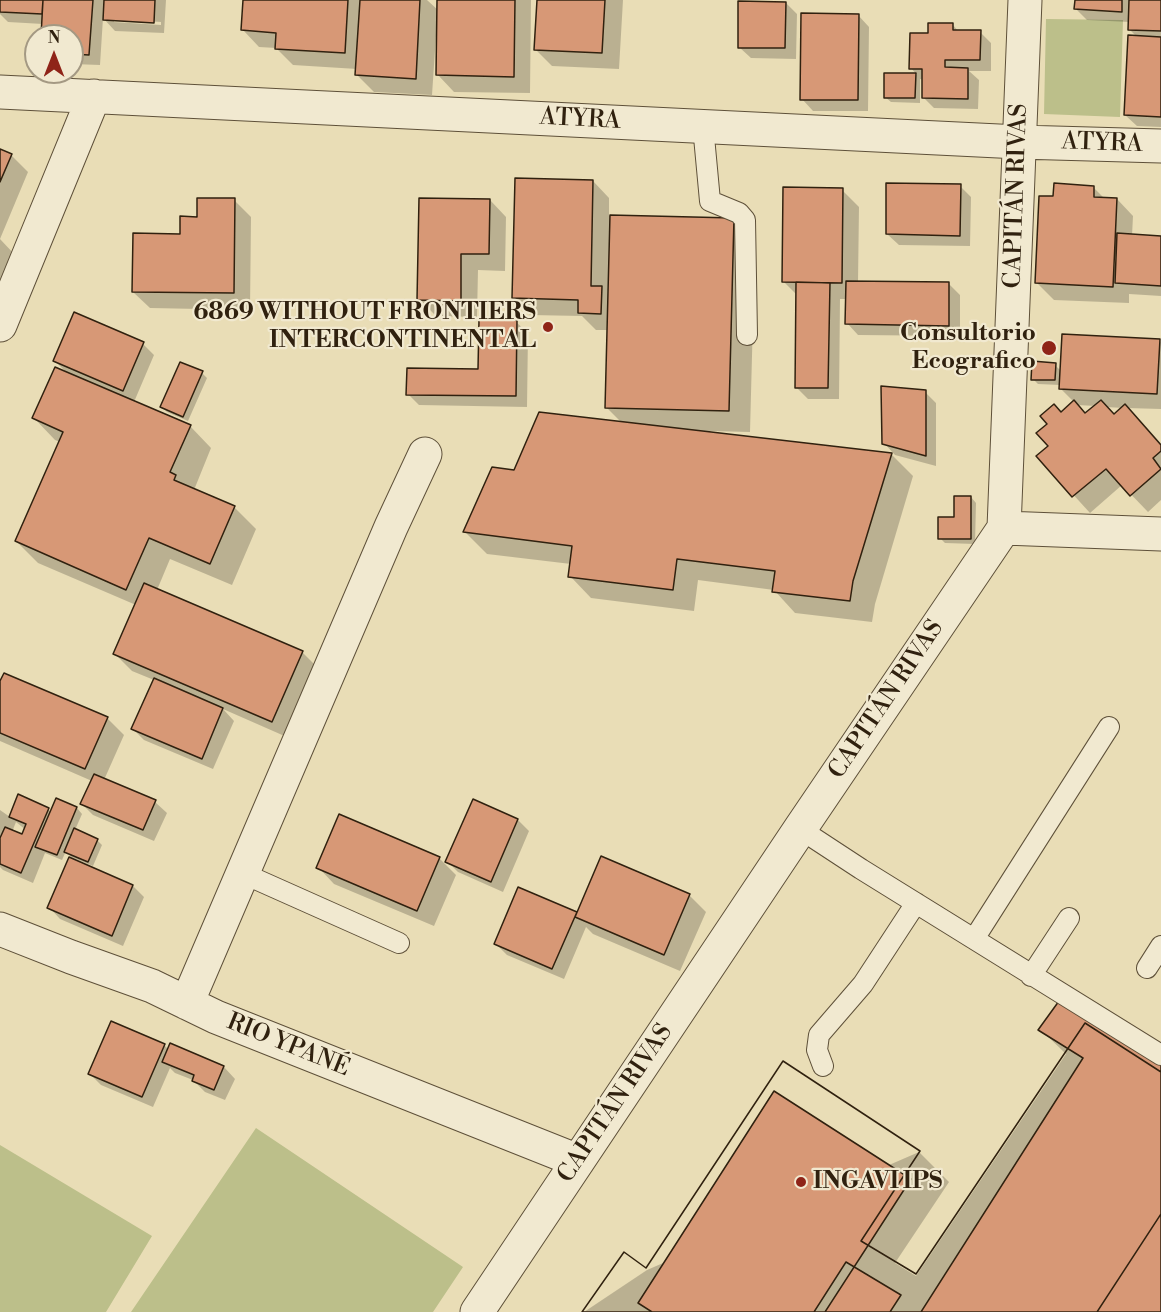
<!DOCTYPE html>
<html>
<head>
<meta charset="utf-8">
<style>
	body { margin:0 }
	#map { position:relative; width:1161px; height:1312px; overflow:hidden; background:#e9ddb6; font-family:"Libre Bodoni",serif }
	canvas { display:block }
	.north { position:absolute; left:24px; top:24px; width:60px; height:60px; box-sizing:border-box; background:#f1e9d0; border:2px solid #a49983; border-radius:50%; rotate:0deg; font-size:16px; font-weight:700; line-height:24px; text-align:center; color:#30210f }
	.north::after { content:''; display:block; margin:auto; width:21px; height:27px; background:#8f2418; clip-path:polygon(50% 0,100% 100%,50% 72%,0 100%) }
</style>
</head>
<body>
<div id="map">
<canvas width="1161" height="1312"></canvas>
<div class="north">N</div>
</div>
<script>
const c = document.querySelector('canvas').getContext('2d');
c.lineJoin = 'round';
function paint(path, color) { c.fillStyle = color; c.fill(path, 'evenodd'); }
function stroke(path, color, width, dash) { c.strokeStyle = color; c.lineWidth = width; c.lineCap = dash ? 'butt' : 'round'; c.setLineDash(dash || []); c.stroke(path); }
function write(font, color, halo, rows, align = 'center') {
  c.font = font + ' "Libre Bodoni",serif'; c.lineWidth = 4.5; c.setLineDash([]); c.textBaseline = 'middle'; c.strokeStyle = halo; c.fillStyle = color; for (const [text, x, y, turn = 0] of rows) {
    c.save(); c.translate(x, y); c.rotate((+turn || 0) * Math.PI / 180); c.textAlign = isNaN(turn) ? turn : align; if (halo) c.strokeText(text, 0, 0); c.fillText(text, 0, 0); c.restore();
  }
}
const green = new Path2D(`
	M1046 19 1123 20 1120 117 1044 114Z
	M256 1128 463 1267 433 1312H131Z
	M0 1145 152 1236 106 1312H0Z`);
const shadow = new Path2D(`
	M0 0H166L164 33 115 31 103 18 100 65 72 64V36H43V24L8 22 0 14ZM114 19 161 22V25L114 22Z
	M244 0H427L439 11V0H531L530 93 454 92 438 75V36H436L432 95 374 92 357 75V69L293 65 276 48 259 47 243 30Z
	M538 0H623L619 69 552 66 535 49Z
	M1076 0H1161V127L1137 126 1125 115 1137 37 1129 29 1130 22 1087 20 1076 9Z
	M786 3 797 14 796 59 751 58 739 47Z
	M858 15 869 27 868 111H813L802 99Z
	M952 24 959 32H980L991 43V71H969L979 80 978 109 934 108 923 97 924 80 920 79V103L891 102 885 97 886 74 917 75 911 68 929 34Z
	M0 151 11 155 28 172 0 239Z
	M593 181 609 198V216L734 220 755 242 750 432 710 431 709 433 891 454 913 476 875 604 872 622 795 613 774 590 698 580 694 611 591 598 570 576 571 564 487 554 465 532 515 471 622 423 606 407 608 330H596L582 316 530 315 513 298Z
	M960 186 971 197 970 246 899 245 887 234Z
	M1093 187 1105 199H1117L1133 216 1132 236 1161 237V296L1129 294V303L1054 300 1037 283 1054 198Z
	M842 190 859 207 858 282 949 284 960 295V336L858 335 847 323V299H840L839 399H808L796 387 797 295 784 282Z
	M234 200 251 217 250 310 150 308 133 292 198 218Z
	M490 200 506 217 505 271 478 270 477 317 436 316 419 299Z
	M0 239 16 256 0 294Z
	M516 322 528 333 527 407 419 405 408 394 480 371Z
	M1159 340 1161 342V409L1126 408 1161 445V500L1148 512 1122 485 1090 513 1038 456 1050 446 1061 413 1074 402 1060 388V385L1038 384 1033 379 1055 365 1061 371ZM1077 405 1096 406 1086 415ZM1106 407 1123 408 1115 415Z
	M143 344 154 355 134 402 190 426 211 448 194 490 234 507 256 529 232 585 170 559 157 590 302 652 319 669 289 738 223 709 234 721 213 769 144 740 133 729 154 680 132 671 115 654 136 605 38 563 16 541 60 442 55 440 34 418 68 374 54 360Z
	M202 373 207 378 188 421 167 412 162 407Z
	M925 392 936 403V466L895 455 884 443Z
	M971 497 976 503 975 544 945 543 940 538Z
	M0 685 107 718 124 735 104 780 155 802 167 813 154 841 93 815 82 804 92 781 0 741Z
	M56 800 77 808 82 814 75 830 97 840 102 845 93 866 71 857 66 851 62 860 45 853 33 883 3 870 0 867V810L10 817 48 809 51 812ZM16 822 26 830 23 836 12 832Z
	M473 801 518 820 529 831 503 892 458 872 447 861Z
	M439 858 456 875 434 926 334 884 318 867Z
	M70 859 133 886 144 897 123 946 60 919 49 907Z
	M519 889 578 914 689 895 706 912 680 971 593 934 586 927 564 979 507 955 496 944Z
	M1040 1029 1161 1065V1312H584L647 1270 919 1152 949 1182 895 1263 916 1276 1066 1054Z
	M164 1045 169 1050 171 1045 224 1067 235 1079 225 1100 205 1092 193 1080 175 1073 170 1068 153 1107 101 1085 90 1074Z`);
const building = new Path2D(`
	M0 0H43L42 14 0 12Z
	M43 0H93L89 55 72 54V36H41Z
	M104 0H155L154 23 103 20Z
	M243 0H348L345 53 275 49 276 33 241 30Z
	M360 0H420L416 79 355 75Z
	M437 0H515L514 77 436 75Z
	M537 0H605L602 53 534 50Z
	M1075 0H1122V12L1074 9Z
	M1129 0H1161V31L1128 30Z
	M738 1 786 2 785 48H738Z
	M801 13 859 14 858 100H800Z
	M928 23H953V30H981L980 60H945V67L968 68V99L922 98V69H909L910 33H928Z
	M1128 35 1161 37V117L1124 115Z
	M884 73H916L915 98H884Z
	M0 149 12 154 0 182Z
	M515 178 593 180 591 286H602L601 314 578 313V300L512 298Z
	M886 183 961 184 960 236 886 234Z
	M1054 183 1094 186V197L1117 198 1113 287 1035 283 1039 196H1053Z
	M783 187 843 188 842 283 782 282Z
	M197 198H235L234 293 132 292 133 233 180 234V216L197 217Z
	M419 198 490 199 489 254H461V301L417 300Z
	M610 215 734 218 729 411 605 408Z
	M1117 233 1161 236V286L1115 283Z
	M846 281 949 282V326L845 324Z
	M796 282 830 283 828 388H795Z
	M74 312 144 342 123 391 53 361Z
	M479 320H517L516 396 406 395 407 368 478 369Z
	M1062 334 1160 339 1157 394 1059 389Z
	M1032 361 1056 363 1055 380H1031Z
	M180 362 203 371 183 417 160 407Z
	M55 367 191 425 170 472 176 475 174 480 235 506 210 564 149 538 126 590 15 541 63 432 32 418Z
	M881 386 926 390V456L882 444Z
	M1074 400 1085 413 1101 400 1114 414 1125 404 1161 445V451L1153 458 1161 469 1130 496 1106 469 1072 497 1036 456 1048 446 1036 433 1047 424 1040 416 1054 404 1061 412Z
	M539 412 892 453 853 581 850 601 772 592 775 571 677 559 673 590 568 577 572 546 463 532 492 467 514 470Z
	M954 496H971V539H938V517H954Z
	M144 583 303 651 272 722 113 654Z
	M4 673 108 717 85 769 0 733V681Z
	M154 678 223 708 202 759 131 729Z
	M94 774 156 800 143 830 80 804Z
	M18 794 49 808 21 873 0 864V838L5 827 22 834 26 824 9 817Z
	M56 798 77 807 57 855 35 847Z
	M473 799 518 819 491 882 445 862Z
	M339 814 440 857 417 911 316 868Z
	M74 828 98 839 88 862 64 852Z
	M601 856 690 894 664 955 575 917Z
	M69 857 133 885 112 936 47 908Z
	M518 887 577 912 552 969 494 944Z
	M1059 1001 1161 1064V1312H921L1083 1058 1038 1030Z
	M111 1021 165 1044 142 1097 88 1074Z
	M1085 1023 1161 1072V1214L1097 1312H890L901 1295 846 1262 814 1312H582L624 1252 646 1268 783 1061 920 1151 861 1241 916 1274Z
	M1085 1023 1161 1072V1214L1097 1312H582L624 1252 646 1268 783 1061 920 1151 861 1241 916 1274Z
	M170 1043 224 1066 214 1090 192 1081 194 1075 162 1062Z
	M774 1091 911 1179 825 1312H652L638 1303Z`);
const lane = new Path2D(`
	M703 126 710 201 739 213 745 220 747 335
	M800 829 861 869 1161 1055
	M242 873 399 943
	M974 939 1109 727
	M1147 968 1161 946
	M1031 976 1069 918
	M823 1066 817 1050 819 1035 863 984 916 903`);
const street = new Path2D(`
	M0 92 1019 142 1161 146
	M0 325 94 96
	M1004 528 1161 534
	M0 929 71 957 152 986 216 1017 578 1161
	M187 1003 391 527 425 454
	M477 1312 800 829 1004 528 1025 0`);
const markers = [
	[548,327,6,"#8f2418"],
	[1049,348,8,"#8f2418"],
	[801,1182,6,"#8f2418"]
];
const streetNames = [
	["ATYRA",580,120,3],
	["ATYRA",1102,144,2],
	["CAPITÁN RIVAS",1017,196,-88],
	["CAPITÁN RIVAS",887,700,-56],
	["RIO YPANÉ",288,1046,22],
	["CAPITÁN RIVAS",616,1104,-56]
];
const poiNames = [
	["6869 WITHOUT FRONTIERS",536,313],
	["INTERCONTINENTAL",536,341],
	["Consultorio",1036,334],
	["Ecografico",1036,362],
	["INGAVI IPS",813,1182,"left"]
];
paint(green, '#bcbf8a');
paint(shadow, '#0003');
paint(building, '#d79876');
stroke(building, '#30210f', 1.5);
stroke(lane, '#5e5039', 22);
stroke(street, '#5e5039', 35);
stroke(lane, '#f1e9d0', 20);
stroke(street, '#f1e9d0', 33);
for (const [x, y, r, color] of markers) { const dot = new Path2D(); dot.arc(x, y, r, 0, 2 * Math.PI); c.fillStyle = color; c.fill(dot); stroke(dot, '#f1e9d0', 2); }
write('24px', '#30210f', '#f1e9d0', streetNames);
write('bold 24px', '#30210f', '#f1e9d0', poiNames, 'right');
</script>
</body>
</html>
